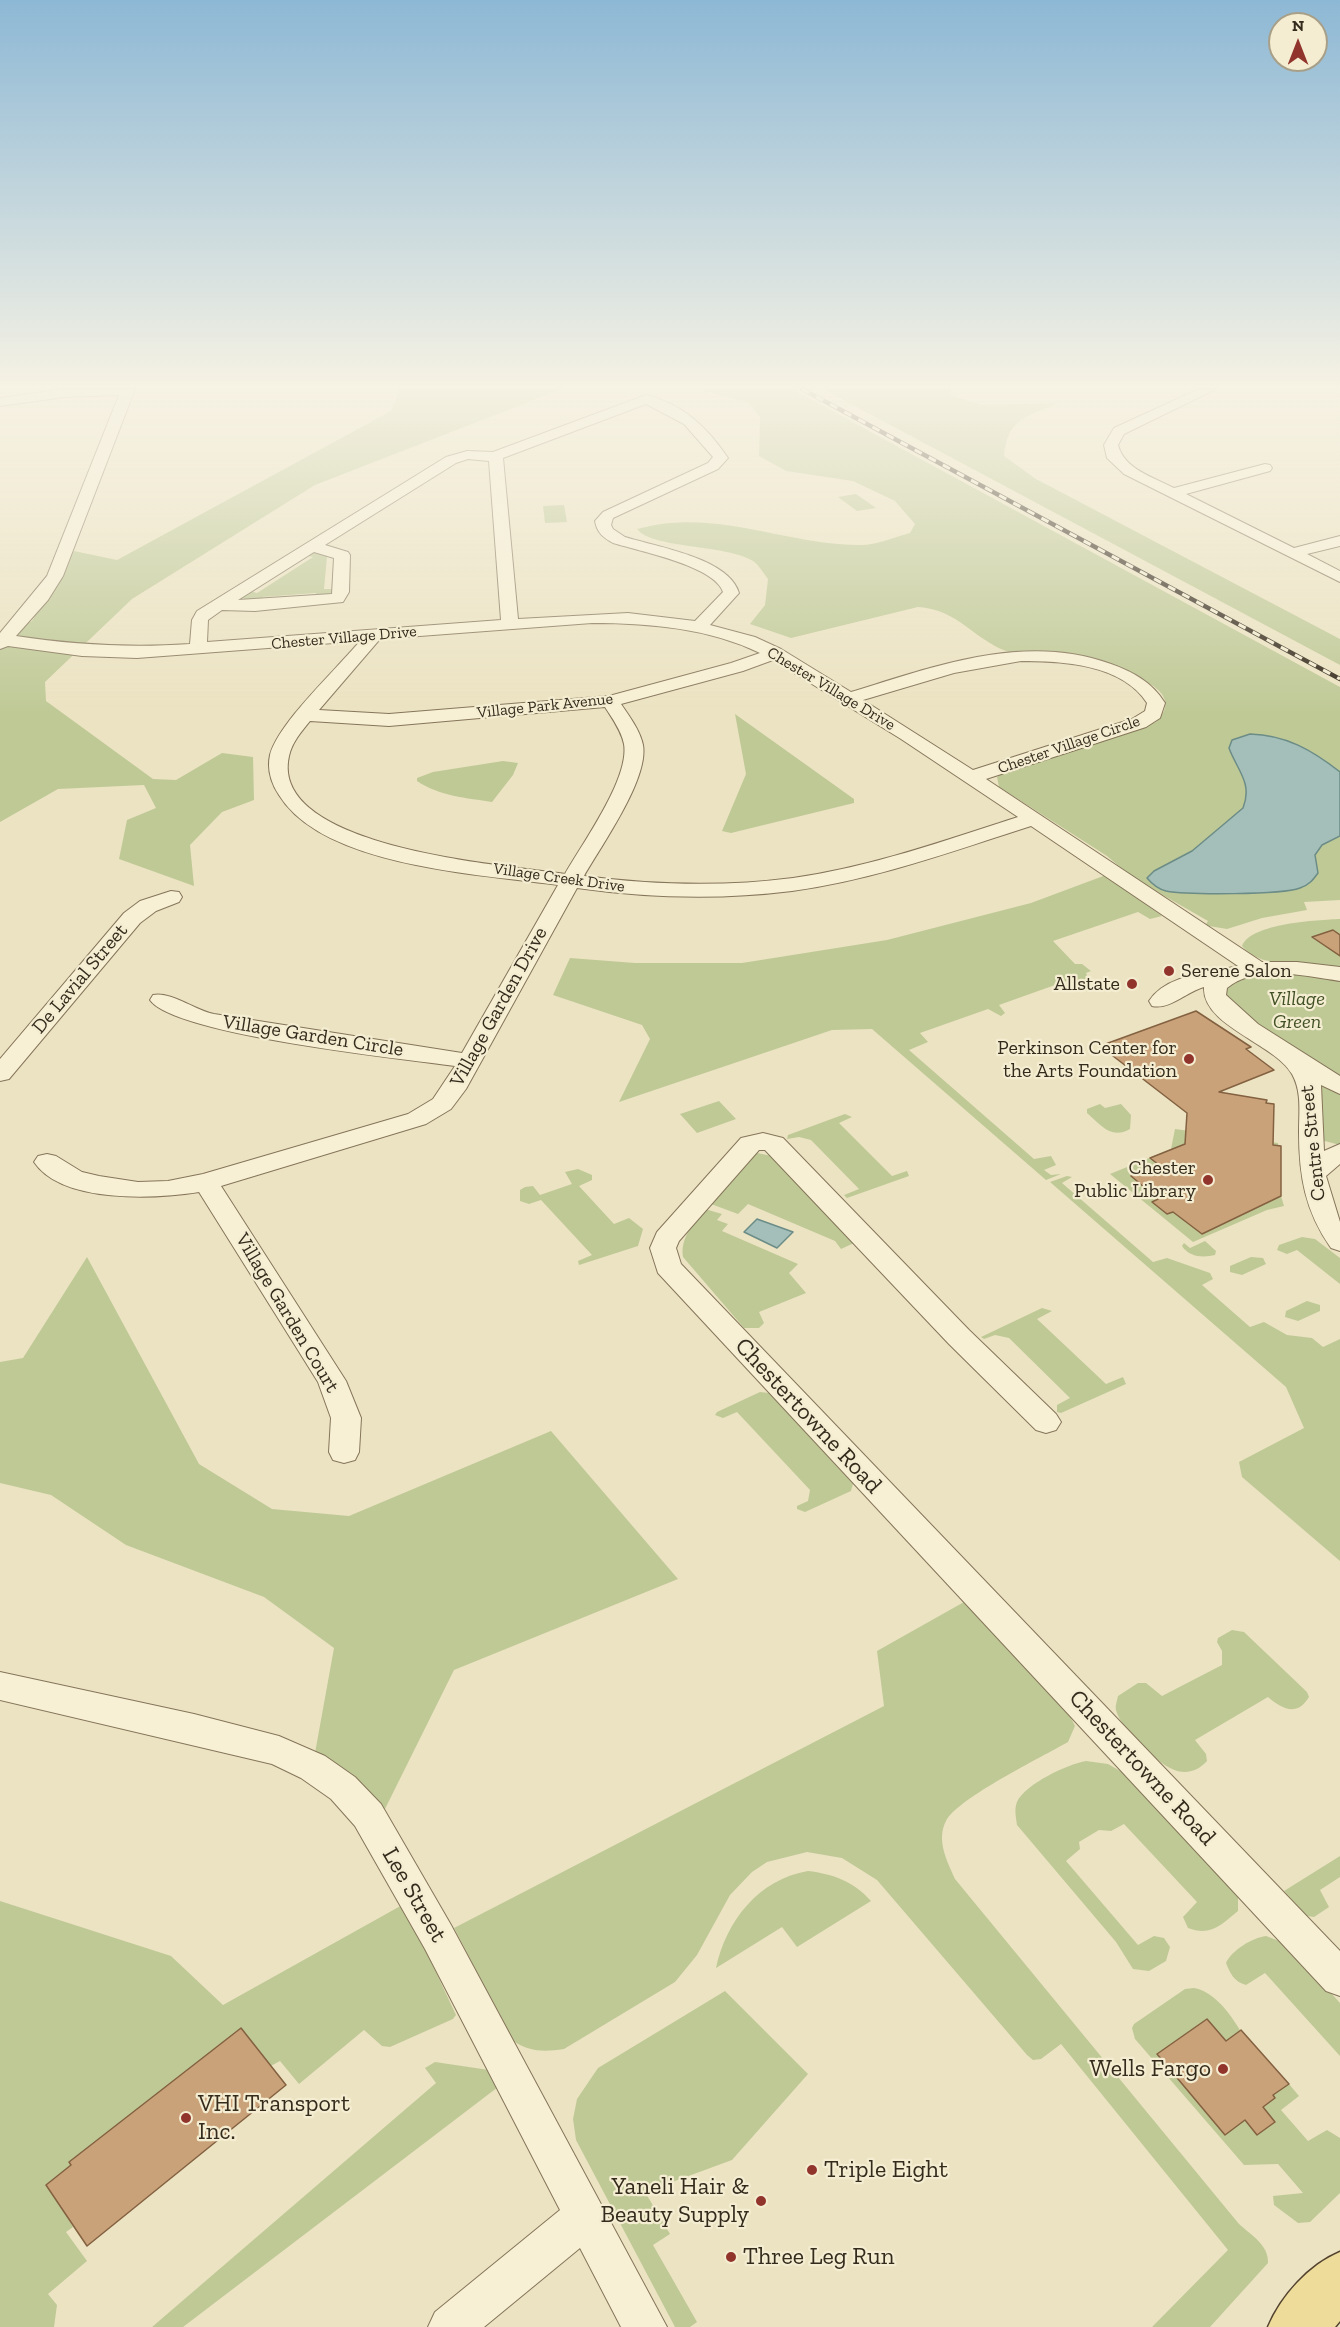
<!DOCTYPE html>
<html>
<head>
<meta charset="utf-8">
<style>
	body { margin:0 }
	#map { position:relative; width:1340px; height:2327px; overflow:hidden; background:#ece3c2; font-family:"Zilla Slab",serif }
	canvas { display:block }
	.north { position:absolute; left:1268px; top:12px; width:60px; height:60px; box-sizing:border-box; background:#f4edd1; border:2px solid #a89f89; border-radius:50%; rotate:0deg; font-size:16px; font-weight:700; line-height:24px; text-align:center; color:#352b1d }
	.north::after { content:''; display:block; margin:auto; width:21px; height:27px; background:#91352c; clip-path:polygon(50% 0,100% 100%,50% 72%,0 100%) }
</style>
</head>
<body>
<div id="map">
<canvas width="1340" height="2327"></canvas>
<div class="north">N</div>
</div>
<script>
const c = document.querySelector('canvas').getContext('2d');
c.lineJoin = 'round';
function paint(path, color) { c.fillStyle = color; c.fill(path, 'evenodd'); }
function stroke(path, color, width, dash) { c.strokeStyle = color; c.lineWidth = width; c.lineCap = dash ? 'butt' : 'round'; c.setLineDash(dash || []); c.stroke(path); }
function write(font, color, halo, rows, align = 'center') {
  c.font = font + ' "Zilla Slab",serif'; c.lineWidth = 4.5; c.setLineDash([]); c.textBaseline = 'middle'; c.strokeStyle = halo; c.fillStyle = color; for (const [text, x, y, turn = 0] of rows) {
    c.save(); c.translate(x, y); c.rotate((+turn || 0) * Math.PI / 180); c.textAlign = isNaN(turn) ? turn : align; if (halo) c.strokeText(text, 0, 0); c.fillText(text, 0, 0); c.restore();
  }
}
const green = new Path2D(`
	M400 389H562L315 485 132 599 45 682 46 701 153 779 176 780 222 753 253 757 254 800 222 812 190 845 194 886 119 859 127 820 156 808 144 785 58 789 0 822V646L17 629 32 621 74 551 117 560 391 411Z
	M697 389H792L1340 687V900L1304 902 1307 910 1262 918 1227 929 1209 926 1206 924 1208 921 1133 878 1107 856 999 787 997 777 1007 770 1156 722C1189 690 1127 673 1105 666 1092 662 1079 656 1066 654 1051 652 1017 655 1006 651 972 638 959 610 918 607L791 638 750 624 765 605 768 579C764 574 759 565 753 561 725 544 652 549 637 529 715 507 784 545 861 545 876 545 895 537 910 533L915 524 895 501 853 481 786 471 759 456 760 417 749 403Z
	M823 389H951V395L982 405 1058 403C1027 417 1007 418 1004 456L1036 479 1340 639V665Z
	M856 494 876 508 857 511 838 497Z
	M564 505 567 522 545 523 543 506Z
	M314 551 336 557H327L324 589H333L334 592 330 596H316V593L263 597 262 600 247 601 243 598V594L250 591 257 593 313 557 308 556Z
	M735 714 854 799V803L731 833 722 831 746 774Z
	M503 761 518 763 513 775 492 802C467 798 439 796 417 781V778L433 772Z
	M1106 875 1162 916 1150 919 1138 912 1053 941 1075 964H1082L1091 971 1086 973 1087 975 1085 977 1092 983 1079 986 1069 980 999 1005 1005 1013 1001 1016 988 1009 920 1033 928 1042 909 1050 1034 1159 1051 1156 1056 1165 1044 1170 1051 1175 1061 1174 1046 1180 872 1029 832 1030 619 1102 650 1039 642 1025 553 995 570 958 635 963H742L887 940 1031 903Z
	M1340 919V969C1311 966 1262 970 1242 946 1251 923 1318 920 1340 919Z
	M1241 972 1340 974V1087L1287 1054 1215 985Z
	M1324 1086 1340 1093V1145L1321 1140 1320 1088Z
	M719 1101 736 1119 697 1133 680 1114Z
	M1100 1104 1105 1108 1121 1104 1131 1115 1130 1129C1111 1140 1101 1125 1087 1113V1109Z
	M845 1114 852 1117 839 1123 892 1176 907 1171 909 1176 847 1198 844 1195 859 1189 811 1140 799 1137 787 1139 788 1135Z
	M1175 1129 1278 1143 1281 1196 1284 1206 1267 1210 1193 1242 1110 1174 1171 1149Z
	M757 1153 772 1156 854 1243 841 1249 835 1241 748 1204 738 1214 711 1204 752 1155Z
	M578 1169 592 1175V1180L579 1186 614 1224 629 1218 643 1229 638 1246 579 1265 578 1261 592 1255 541 1200 529 1204 520 1201V1190L525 1187 533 1186 540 1195 572 1184 565 1172Z
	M1067 1176 1072 1177 1062 1183 1153 1262 1167 1258 1210 1273 1213 1279 1202 1285 1250 1327 1264 1322 1287 1335 1312 1338 1323 1347 1340 1339V1561L1242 1477 1239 1462 1304 1428 1286 1387 1050 1182Z
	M705 1209 722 1214 717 1220 728 1224 722 1231 798 1264 789 1273 806 1293 759 1312 764 1323 759 1328H744L683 1257C680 1237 694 1224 705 1209Z
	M1302 1237 1315 1239 1340 1258V1284L1297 1250 1287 1254 1277 1250 1279 1245Z
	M1205 1241 1216 1251 1215 1255C1203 1258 1189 1257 1182 1246L1184 1243 1190 1248Z
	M87 1257 199 1464 272 1509 349 1516 551 1431 678 1579 454 1670 382 1815 315 1753 334 1648 264 1597 126 1545 51 1495 0 1483V1362L23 1358Z
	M1251 1257 1263 1258 1266 1264 1242 1275 1230 1272V1266Z
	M1307 1301 1320 1305V1311L1298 1321 1285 1317 1286 1311Z
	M1042 1308 1052 1311 1037 1319 1106 1384 1123 1377 1126 1384 1061 1413 1057 1412V1405L1070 1398 1009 1338 995 1335 984 1339 981 1337Z
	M760 1392 769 1393 853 1484 851 1491 805 1512 797 1509V1506L808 1501 810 1490 737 1412 723 1418 715 1415 717 1412Z
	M964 1602C987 1626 1066 1700 1075 1726L1068 1742C1042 1757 958 1798 946 1821 936 1840 947 1861 955 1879L1239 2224C1251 2235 1269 2245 1268 2263L1210 2327H1152L1228 2250 1061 2044 1041 2059 1033 2060 1027 2055 877 1880 842 1858 807 1852 767 1862 752 1872 730 1895 697 1955 675 1982 564 2049C544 2052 530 2052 513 2041L454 1928 884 1706 877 1651Z
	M1232 1630 1244 1632 1307 1692 1309 1697C1297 1717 1282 1709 1268 1697L1195 1740 1206 1754 1207 1761C1182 1788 1155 1759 1138 1740 1129 1731 1119 1722 1116 1710 1115 1706 1117 1701 1118 1696L1138 1683H1146L1162 1696 1222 1665V1651L1217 1642 1218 1638Z
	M1086 1761 1108 1764 1127 1775 1238 1896V1911C1222 1924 1211 1937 1188 1928L1183 1917 1197 1902 1124 1824 1111 1831 1099 1830 1079 1842 1080 1849 1066 1861 1138 1945 1154 1936 1164 1938 1170 1947 1166 1961 1149 1971 1133 1969 1116 1942 1017 1825C1016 1817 1014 1809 1017 1802 1025 1784 1068 1764 1086 1761Z
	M1340 1856V1877L1320 1890 1329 1907 1314 1917 1307 1916 1284 1891Z
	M808 1871C833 1874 853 1881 871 1901L797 1947 782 1927 716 1968C726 1921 759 1879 808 1871Z
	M0 1901 171 1956 223 2005 404 1904 456 2015 453 2019 390 2047 382 2046 364 2030 299 2084 280 2061 80 2169 69 2220 73 2227 66 2232 87 2261 48 2294 57 2305 54 2327H0Z
	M1266 1936 1287 1944 1340 2003V2056L1265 1973 1246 1985C1234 1982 1230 1973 1226 1963 1232 1950 1252 1938 1266 1936Z
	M1194 1988C1230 1994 1256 2061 1270 2091L1289 2084 1299 2096 1281 2110 1308 2141 1327 2130 1340 2138V2193L1310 2222 1298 2223 1274 2205 1273 2196 1303 2193 1278 2164 1244 2165 1135 2039 1132 2028 1134 2024 1185 1989Z
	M725 1991 808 2074 732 2160 645 2192 670 2234 653 2245 697 2322 690 2327H675L576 2140 573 2119 577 2099 598 2068Z
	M435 2062 489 2070 502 2084 183 2327H152L436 2083 425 2068Z`);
const water = new Path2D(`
	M1250 734C1286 735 1312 750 1340 772V836L1322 845 1315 855 1318 873C1313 880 1309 885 1300 888 1281 895 1187 895 1166 891 1158 889 1152 884 1147 878L1154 871 1192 851 1243 808C1253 783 1237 770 1229 748L1232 740Z
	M757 1219 793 1232 777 1248 744 1232Z`);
const building = new Path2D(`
	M1333 930 1340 935V956L1312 937Z
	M1196 1011 1251 1047 1246 1049 1274 1070 1219 1092 1267 1100 1266 1103 1274 1104 1273 1145 1281 1146V1196L1202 1234 1173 1212 1167 1214 1152 1202 1158 1199 1131 1176 1159 1165 1150 1158 1185 1144 1187 1113 1100 1046Z
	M1207 2019 1226 2041 1241 2030 1289 2084 1273 2095 1275 2098 1263 2107 1275 2122 1257 2135 1245 2120 1225 2135 1157 2054Z
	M241 2028 286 2085 87 2246 46 2185 71 2165 69 2162Z`);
const street = new Path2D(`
	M65 389H135L63 576 48 600 16 636C75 645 130 648 190 644L192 620 197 611 446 457 467 451 493 452 646 395C683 404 707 427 728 458L718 469 613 518 611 525 613 529 625 537C657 547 729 558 739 593L710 625 755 637 781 649 851 692C933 667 1025 632 1111 664 1133 672 1152 682 1165 703L1160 718 1146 727 986 779 1262 962H1297L1340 967V981C1306 976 1256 964 1227 988L1226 995 1258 1024 1340 1076V1094L1321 1085 1324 1151 1340 1144V1164L1326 1176 1340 1222V1251L1331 1248C1305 1211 1299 1176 1299 1132 1299 1112 1302 1092 1292 1074 1274 1043 1202 1026 1204 987 1186 992 1170 1010 1152 1006L1149 1001C1167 974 1208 973 1238 966L1031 826C953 851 874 880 792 891 721 900 648 898 577 888L466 1089 451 1109 426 1124 221 1186 346 1381 361 1418 359 1452 355 1460 344 1463 333 1460 329 1452 331 1418 318 1382 199 1192C156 1199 62 1204 34 1162L38 1156 47 1154 56 1156 82 1172 99 1176 138 1182 168 1181 203 1174 408 1114 433 1099 455 1066C404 1059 174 1035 150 1000L153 995C170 991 195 1010 214 1014L462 1053 558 885C480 874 323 867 279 795 271 783 267 769 270 755 279 722 337 669 360 641L137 658 82 656 8 646 0 649V633L47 576 119 395 65 397 0 406V398ZM646 404 684 424 713 457 708 463 603 512 595 521C597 533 604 538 613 543 639 551 715 566 723 592L695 621 628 613 518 619 503 458ZM468 459 489 461 501 620 207 642 208 620 222 610 255 611 343 602 349 592 350 555 348 552 325 545 456 463ZM314 552 334 558 332 594 238 600ZM592 623C649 623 708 628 760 653L731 663 609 696 389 714 319 710 380 639ZM773 660 901 739 1018 817C944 841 870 867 793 878 724 887 653 885 584 876 601 846 649 779 643 745 640 730 629 716 621 704L743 671ZM1021 661C1062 661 1122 664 1147 703L1145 711 1132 719 973 770 863 700 954 673ZM605 707C612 718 621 730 624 744 630 778 582 844 565 874 507 865 268 849 289 756 292 742 302 731 310 721L389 726Z
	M1199 389H1216L1124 434 1118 445C1124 469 1153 477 1174 488L1265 464 1270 465 1272 468 1270 471 1186 494 1294 548 1340 536V546L1307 554 1340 571V582L1124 474 1107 458 1104 445 1114 428Z
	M171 891 179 892 182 897 179 902 156 911 140 923 9 1079 0 1081V1059L124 913 140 901Z
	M763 1133 783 1138 969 1330 1056 1414 1061 1422 1056 1430 1046 1433 1036 1430 949 1344 765 1150H759L679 1241 676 1248 681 1264 1340 1951V1996L1326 1991 658 1273 650 1248 657 1232 741 1138Z
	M0 1672 194 1714 279 1736 325 1756 355 1777 381 1804 451 1925 667 2327H621L580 2248 484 2327H428L435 2312 560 2210 425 1949 355 1826 331 1799 301 1778 272 1764 0 1700Z`);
const primary = new Path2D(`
	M1340 2252V2321L1335 2327H1268C1281 2296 1309 2265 1340 2252Z`);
const rail = new Path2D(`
	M802 389 1340 679`);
const markers = [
	[1169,971,6,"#91352c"],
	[1132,984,6,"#91352c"],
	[1189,1059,6,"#91352c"],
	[1208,1180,6,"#91352c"],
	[1223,2069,6,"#91352c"],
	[186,2118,6,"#91352c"],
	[812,2170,6,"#91352c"],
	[761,2201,6,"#91352c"],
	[731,2257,6,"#91352c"]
];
const farStreetnames = [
	["Chester Village Drive",344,638,-5],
	["Chester Village Drive",831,689,31],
	["Village Park Avenue",545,706,-6],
	["Chester Village Circle",1069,745,-19],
	["Village Creek Drive",559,878,8]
];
const poiNames = [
	["Serene Salon",1181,971,"left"],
	["Allstate",1120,984],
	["Perkinson Center for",1177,1048],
	["the Arts Foundation",1177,1071],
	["Chester",1196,1168],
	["Public Library",1196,1191]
];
const streetNames = [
	["De Lavial Street",80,979,-50],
	["Village Garden Drive",499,1007,-61],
	["Village Garden Circle",313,1036,9],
	["Centre Street",1313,1143,-96],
	["Village Garden Court",287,1313,59]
];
const parkNames = [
	["Village",1297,999],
	["Green",1297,1022]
];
const nearStreetnames = [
	["Chestertowne Road",808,1416,47],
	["Chestertowne Road",1142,1768,47],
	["Lee Street",414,1895,60]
];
const nearPoinames = [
	["Wells Fargo",1211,2069,"right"],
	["VHI Transport",198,2104],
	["Inc.",198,2132],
	["Triple Eight",824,2170],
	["Yaneli Hair &",749,2187,"right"],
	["Beauty Supply",749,2215,"right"],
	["Three Leg Run",743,2257]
];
paint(green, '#bfc996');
paint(water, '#a4bfb9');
stroke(water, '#6c8c87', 1.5);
paint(building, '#c9a279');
stroke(building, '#836141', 1.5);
stroke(street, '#85755a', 2);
stroke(primary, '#53422e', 3);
paint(street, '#f7f0d4');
paint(primary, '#eedc9a');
stroke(rail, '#352b1d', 4.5);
stroke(rail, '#f4edd1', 3, [8]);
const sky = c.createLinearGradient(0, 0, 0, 714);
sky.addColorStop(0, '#8db8d5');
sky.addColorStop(0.54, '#f6f2e4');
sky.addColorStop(1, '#f6f2e400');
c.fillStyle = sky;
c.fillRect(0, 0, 1340, 714);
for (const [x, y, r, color] of markers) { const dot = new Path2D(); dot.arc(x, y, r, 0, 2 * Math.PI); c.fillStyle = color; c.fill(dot); stroke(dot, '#f4edd1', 2); }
write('16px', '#352b1d', '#f4edd1', farStreetnames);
write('20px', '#352b1d', '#f4edd1', poiNames, 'right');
write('20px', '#352b1d', '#f4edd1', streetNames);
write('italic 20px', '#425125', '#f4edd1', parkNames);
write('24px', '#352b1d', '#f4edd1', nearStreetnames);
write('24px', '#352b1d', '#f4edd1', nearPoinames, 'left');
</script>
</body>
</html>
